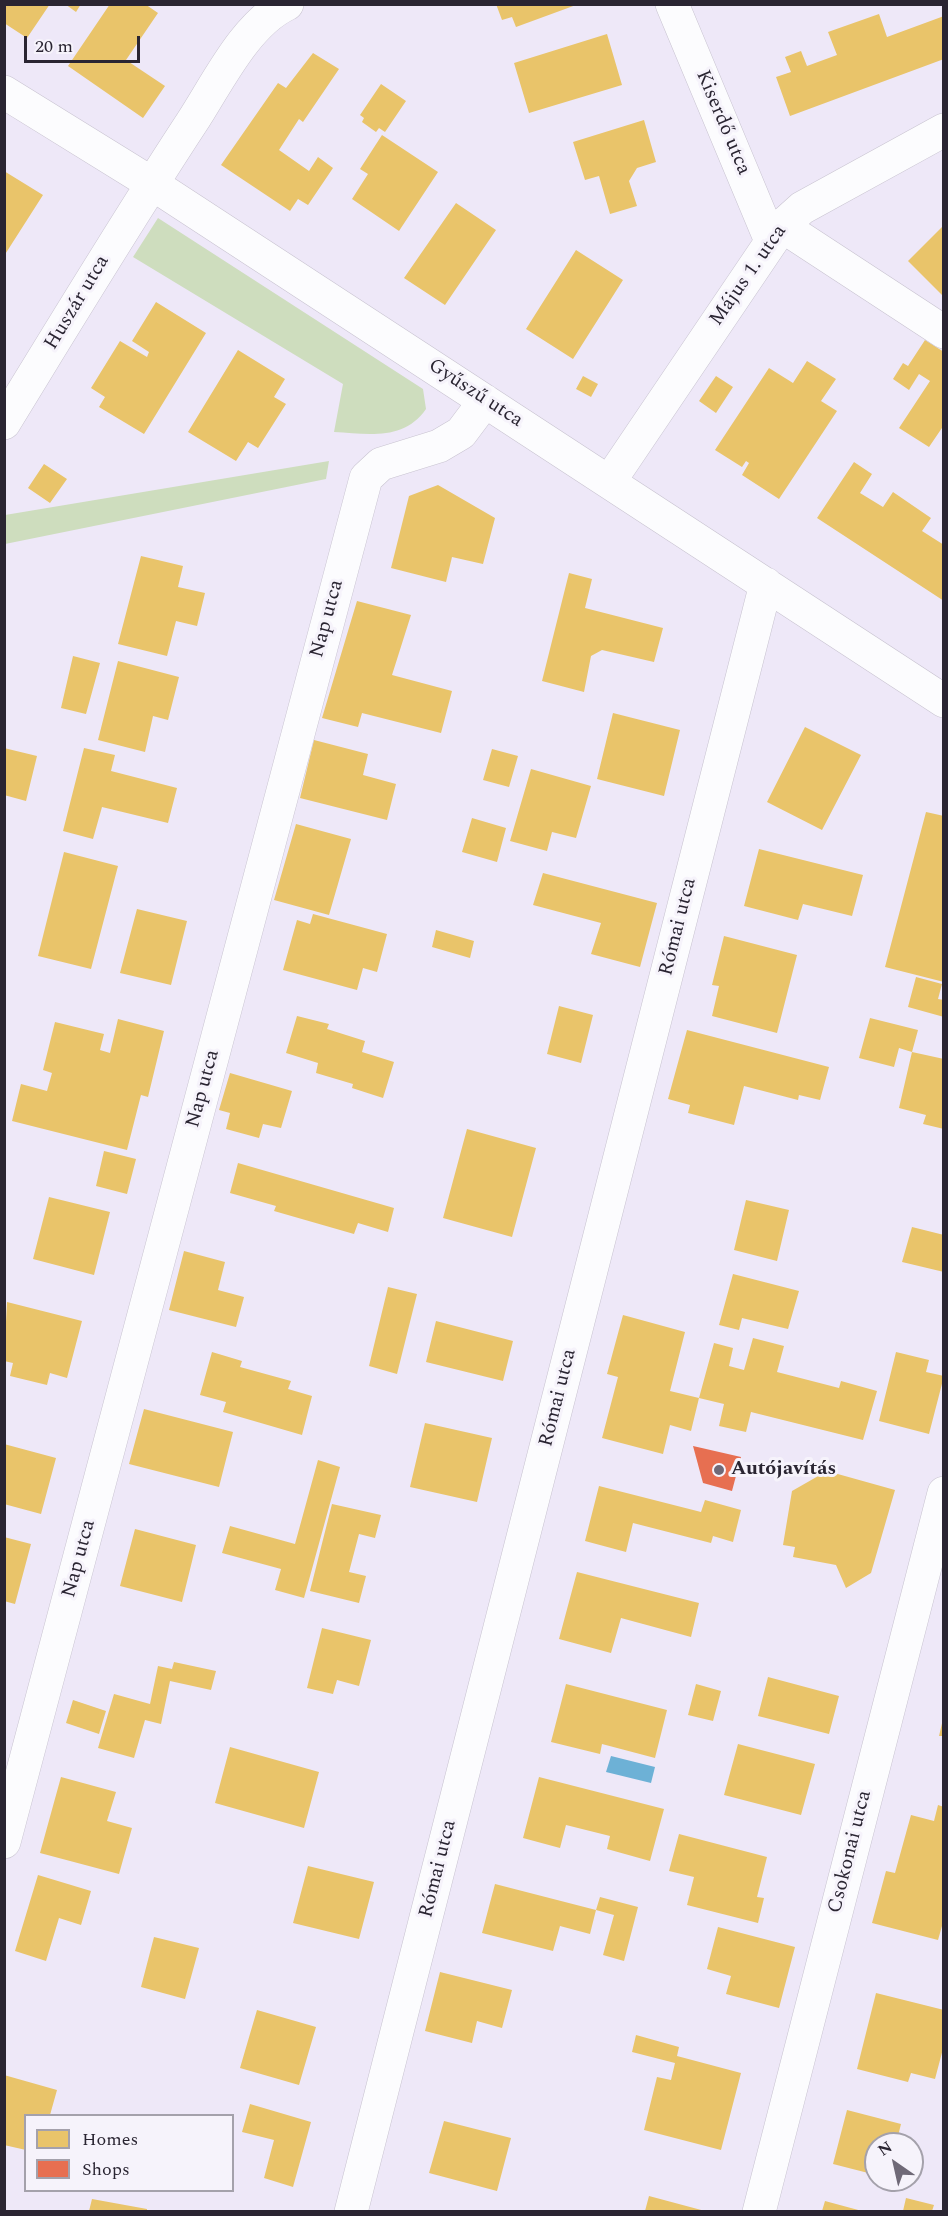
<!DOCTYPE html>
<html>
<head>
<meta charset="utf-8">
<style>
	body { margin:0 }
	#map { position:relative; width:948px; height:2216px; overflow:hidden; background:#eee8f8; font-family:Spectral,serif }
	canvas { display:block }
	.frame { position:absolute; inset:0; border:6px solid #2a2532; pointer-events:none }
	.legend { position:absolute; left:24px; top:2114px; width:210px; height:78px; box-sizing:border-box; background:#f6f3fb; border:2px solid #a4a1ab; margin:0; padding:8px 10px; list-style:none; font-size:18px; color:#2a2532 }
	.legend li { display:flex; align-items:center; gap:12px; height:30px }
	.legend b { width:30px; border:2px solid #a4a1ab }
	.north { position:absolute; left:864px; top:2132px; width:60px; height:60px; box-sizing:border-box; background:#f6f3fb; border:2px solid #a4a1ab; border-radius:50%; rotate:326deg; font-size:16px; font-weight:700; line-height:24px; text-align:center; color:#2a2532 }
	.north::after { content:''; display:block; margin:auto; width:21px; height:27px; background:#6f6977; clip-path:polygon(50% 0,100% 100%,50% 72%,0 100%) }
	.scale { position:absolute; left:24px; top:36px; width:116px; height:27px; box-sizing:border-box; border:3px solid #2a2532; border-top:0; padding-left:8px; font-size:18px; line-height:21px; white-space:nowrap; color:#2a2532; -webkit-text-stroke:4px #f6f3fb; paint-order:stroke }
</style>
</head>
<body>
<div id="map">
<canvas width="948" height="2216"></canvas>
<div class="frame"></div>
<ul class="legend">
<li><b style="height:16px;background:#e9c46a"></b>Homes</li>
<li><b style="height:16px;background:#e76f51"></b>Shops</li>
</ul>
<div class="north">N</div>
<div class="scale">20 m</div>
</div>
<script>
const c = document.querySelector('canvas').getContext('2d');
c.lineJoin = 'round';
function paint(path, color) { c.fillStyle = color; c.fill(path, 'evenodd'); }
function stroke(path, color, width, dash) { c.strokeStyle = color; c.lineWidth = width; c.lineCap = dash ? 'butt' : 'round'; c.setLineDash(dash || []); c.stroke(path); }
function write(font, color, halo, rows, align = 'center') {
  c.font = font + ' Spectral,serif'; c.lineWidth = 6; c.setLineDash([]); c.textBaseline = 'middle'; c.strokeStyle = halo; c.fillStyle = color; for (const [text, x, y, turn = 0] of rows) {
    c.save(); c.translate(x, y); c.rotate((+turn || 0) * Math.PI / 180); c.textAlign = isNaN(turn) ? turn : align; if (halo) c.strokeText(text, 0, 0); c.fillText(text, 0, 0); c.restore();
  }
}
const green = new Path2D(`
	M158 218 423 389 426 409C404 441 368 434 334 432L343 384 133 257Z
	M329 461 326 479 5 544V515Z`);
const water = new Path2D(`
	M611 1756 655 1767 651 1783 606 1772Z`);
const homes = new Path2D(`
	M4 4H50L27 38 4 23Z
	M65 4H81L76 12Z
	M110 4H145L158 13 126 60 165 86 143 118 68 66Z
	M496 4H576V5L516 27 512 17 502 20Z
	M879 14 887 37 944 16V59L790 116 776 77 791 72 785 57 801 51 807 66 837 55 828 32Z
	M607 34 622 85 529 113 514 63Z
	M313 53 339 69 303 122 299 119 279 150 309 171 318 157 333 168 308 205 298 199 290 211 221 165 278 83 286 88Z
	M381 84 406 101 385 132 379 128 376 132 362 122 364 118 360 115Z
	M644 120 656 162 637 168 629 181 637 206 610 214 599 176 585 180 573 142Z
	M382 135 438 172 399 231 352 199 368 174 360 169Z
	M4 171 43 195 4 256Z
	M456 203 496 230 445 305 404 278Z
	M944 225V297L908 261Z
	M576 250 623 280 573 359 526 329Z
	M156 302 206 333 144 434 99 407 105 397 91 388 120 341 147 357 149 352 132 341Z
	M925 340 944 352V425L929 447 899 428 930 381 919 374 909 390 893 379 903 363 908 366Z
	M238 350 285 379 274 397 286 404 258 448 248 442 236 461 188 432Z
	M807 361 836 379 821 401 837 411 779 499 742 475 749 463 746 461 742 467 715 450 769 368 793 383Z
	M583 376 598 384 591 397 576 389Z
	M716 376 733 387 716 413 699 401Z
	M854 462 872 474 860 493 883 507 893 492 931 518 922 531 944 545V601L817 518Z
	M44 464 67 479 50 503 28 488Z
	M438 485 495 518 483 564 452 557 446 582 391 568 409 496Z
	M141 556 183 566 178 587 205 593 197 626 176 621 167 656 118 644Z
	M569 573 592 579 585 608 663 628 654 662 602 650 591 656 584 692 542 681Z
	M357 601 411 615 392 675 452 691 441 733 362 713 358 727 322 718Z
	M73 656 100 663 86 714 61 708Z
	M118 661 179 677 168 720 153 716 145 752 98 740Z
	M613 713 680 730 664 796 597 779Z
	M805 727 861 755 822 830 767 802Z
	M314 740 368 754 363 775 396 784 387 820 300 798Z
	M4 748 37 756 26 801 4 795Z
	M84 748 115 755 111 771 177 788 168 823 102 807 93 839 63 831Z
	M492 749 518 756 509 787 483 780Z
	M531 769 591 786 576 838 552 832 547 851 510 841Z
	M926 812 944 816V982L885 967Z
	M472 818 506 828 497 862 462 852Z
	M296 824 351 839 329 915 274 900Z
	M759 849 863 875 852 916 803 904 798 920 744 906Z
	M64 852 118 866 91 969 38 956Z
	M543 873 657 903 640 967 591 954 601 923 533 905Z
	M137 909 187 921 171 985 120 973Z
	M313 914 387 934 377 972 363 968 357 990 283 970 297 920 310 924Z
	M436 930 474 941 470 958 432 947Z
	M724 936 797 955 777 1033 712 1016 719 986 712 985Z
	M916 977 942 984 938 999 944 1000V1017L908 1007Z
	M559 1006 593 1015 581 1063 547 1054Z
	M297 1016 329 1024 327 1029 365 1041 362 1052 394 1062 383 1098 352 1088 353 1084 316 1073 318 1063 286 1053Z
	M870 1018 918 1030 912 1052 899 1048 894 1067 859 1058Z
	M118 1019 164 1031 148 1097 141 1095 127 1150 12 1121 21 1084 47 1091 52 1073 43 1070 55 1022 104 1034 100 1050 110 1053Z
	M687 1030 829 1067 820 1100 799 1095 798 1100 744 1086 734 1125 688 1113 690 1105 668 1099Z
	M912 1052 944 1059V1129L923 1124 926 1115 899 1108Z
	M230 1073 292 1091 281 1128 263 1124 259 1138 226 1129 230 1113 219 1110Z
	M467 1129 536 1148 512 1237 443 1218Z
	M104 1151 136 1159 127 1194 96 1186Z
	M238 1163 394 1208 388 1232 358 1223 354 1234 274 1211 276 1206 230 1193Z
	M49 1197 110 1212 94 1275 33 1259Z
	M746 1200 789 1210 777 1261 734 1250Z
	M912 1227 944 1235V1272L902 1262Z
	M184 1251 225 1262 218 1290 244 1297 236 1327 169 1310Z
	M733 1274 799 1291 788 1329 742 1318 739 1330 719 1325Z
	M388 1287 417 1294 397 1374 369 1366Z
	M7 1302 82 1321 67 1378 50 1373 47 1385 10 1376 13 1363 4 1361Z
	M623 1315 685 1332 670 1391 699 1398 691 1431 670 1425 663 1454 602 1438 618 1377 607 1374Z
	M436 1321 513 1341 503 1381 426 1362Z
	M753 1338 784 1346 777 1372 839 1388 841 1381 877 1391 863 1440 751 1412 746 1432 719 1426 724 1404 699 1398 714 1343 733 1348 729 1366 744 1370Z
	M212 1352 242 1361 240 1367 291 1381 288 1389 312 1396 302 1435 223 1412 226 1402 200 1395Z
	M896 1352 929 1360 926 1372 944 1376 929 1434 879 1421Z
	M144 1409 233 1432 219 1487 129 1464Z
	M425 1423 492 1438 477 1502 410 1487Z
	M4 1444 56 1458 41 1514 4 1504Z
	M318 1460 340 1467 304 1598 275 1590 281 1569 222 1553 230 1526 295 1544Z
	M827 1471 895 1490 871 1573 846 1588 836 1565 793 1557 795 1547 783 1545 792 1491Z
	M599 1486 701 1512 705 1500 741 1510 733 1542 713 1536 711 1543 633 1523 626 1552 585 1541Z
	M332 1504 381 1515 375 1538 359 1534 349 1572 366 1576 359 1603 310 1591Z
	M135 1529 196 1545 182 1602 120 1586Z
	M4 1537 31 1544 15 1604 4 1601Z
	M577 1572 699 1603 691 1637 621 1618 611 1653 559 1639Z
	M322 1628 371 1640 359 1686 337 1680 333 1694 307 1688Z
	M174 1662 216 1671 211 1690 170 1681 161 1724 145 1720 134 1758 98 1748 114 1694 150 1704 158 1666 172 1669Z
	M768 1677 839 1696 829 1734 758 1716Z
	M566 1684 667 1710 655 1758 602 1744 600 1754 551 1742Z
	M696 1684 721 1691 713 1721 688 1715Z
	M73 1700 106 1711 99 1734 66 1723Z
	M943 1719H944V1736H939Z
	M738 1744 815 1764 801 1815 724 1795Z
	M230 1747 319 1772 304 1828 215 1803Z
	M61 1777 116 1792 107 1821 132 1828 119 1874 40 1853Z
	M539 1777 664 1809 650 1861 607 1849 610 1836 566 1825 560 1848 523 1838Z
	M938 1805 944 1807V1919L938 1940 872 1923 886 1871 895 1873 911 1815 934 1821Z
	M679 1834 767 1857 757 1897 764 1898 758 1923 687 1905 694 1877 669 1871Z
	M308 1866 374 1882 359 1939 293 1923Z
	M38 1875 91 1891 81 1925 59 1918 46 1961 15 1951Z
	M495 1884 596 1910 590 1934 560 1926 553 1951 482 1933Z
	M600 1897 638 1907 624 1961 603 1955 614 1915 596 1910Z
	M718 1927 795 1947 779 2008 726 1994 731 1976 707 1969Z
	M154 1937 199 1948 185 1999 141 1987Z
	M440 1972 512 1990 502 2028 477 2021 472 2043 425 2031Z
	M876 1993 944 2010V2045L935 2079 911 2073 908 2082 857 2069Z
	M257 2010 316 2027 299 2085 240 2068Z
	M636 2035 679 2047 677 2056 741 2073 721 2150 644 2130 657 2077 671 2080 675 2063 632 2052Z
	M4 2075 57 2090 50 2115H26V2150L4 2145Z
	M250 2104 311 2122 293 2187 264 2178 274 2140 242 2132Z
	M847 2110 901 2124 896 2144H876V2175L833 2164Z
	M444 2121 511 2138 497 2191 429 2173Z
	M649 2196 705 2211H645Z
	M906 2198 934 2205 932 2211H903Z
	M92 2199 147 2209V2211H89Z
	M825 2201 862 2211H822Z`);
const shops = new Path2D(`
	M693 1446 741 1457 732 1491 703 1483Z`);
const street = new Path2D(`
	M672 4 771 241
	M4 92 151 183 944 701
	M782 226 944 332
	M4 423C66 322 127 221 192 122 217 84 245 24 287 4
	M609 482 782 226 802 208 944 130
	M4 1842 366 478 381 464 439 446 461 433 485 401
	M351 2212 766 584
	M759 2212 944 1493`);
const markers = [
	[719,1470,6,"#6f6977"]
];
const streetNames = [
	["Kiserdő utca",722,123,67],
	["Május 1. utca",749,276,-55],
	["Huszár utca",78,303,-59],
	["Gyűszű utca",475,394,33],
	["Nap utca",328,619,-75],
	["Római utca",679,927,-76],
	["Nap utca",204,1089,-75],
	["Római utca",559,1398,-76],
	["Nap utca",80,1559,-75],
	["Csokonai utca",851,1852,-76],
	["Római utca",439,1869,-76]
];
const poiNames = [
	["Autójavítás",731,1470]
];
paint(green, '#ceddbe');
paint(water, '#6db1d6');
paint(homes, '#e9c46a');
paint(shops, '#e76f51');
stroke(street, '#c8c3d0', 34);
stroke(street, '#fcfcfe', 33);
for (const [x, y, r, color] of markers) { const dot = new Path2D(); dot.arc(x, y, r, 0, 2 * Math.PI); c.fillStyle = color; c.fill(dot); stroke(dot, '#f6f3fb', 2); }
write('20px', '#2a2532', '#f6f3fb', streetNames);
write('bold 20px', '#2a2532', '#f6f3fb', poiNames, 'left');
</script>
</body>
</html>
